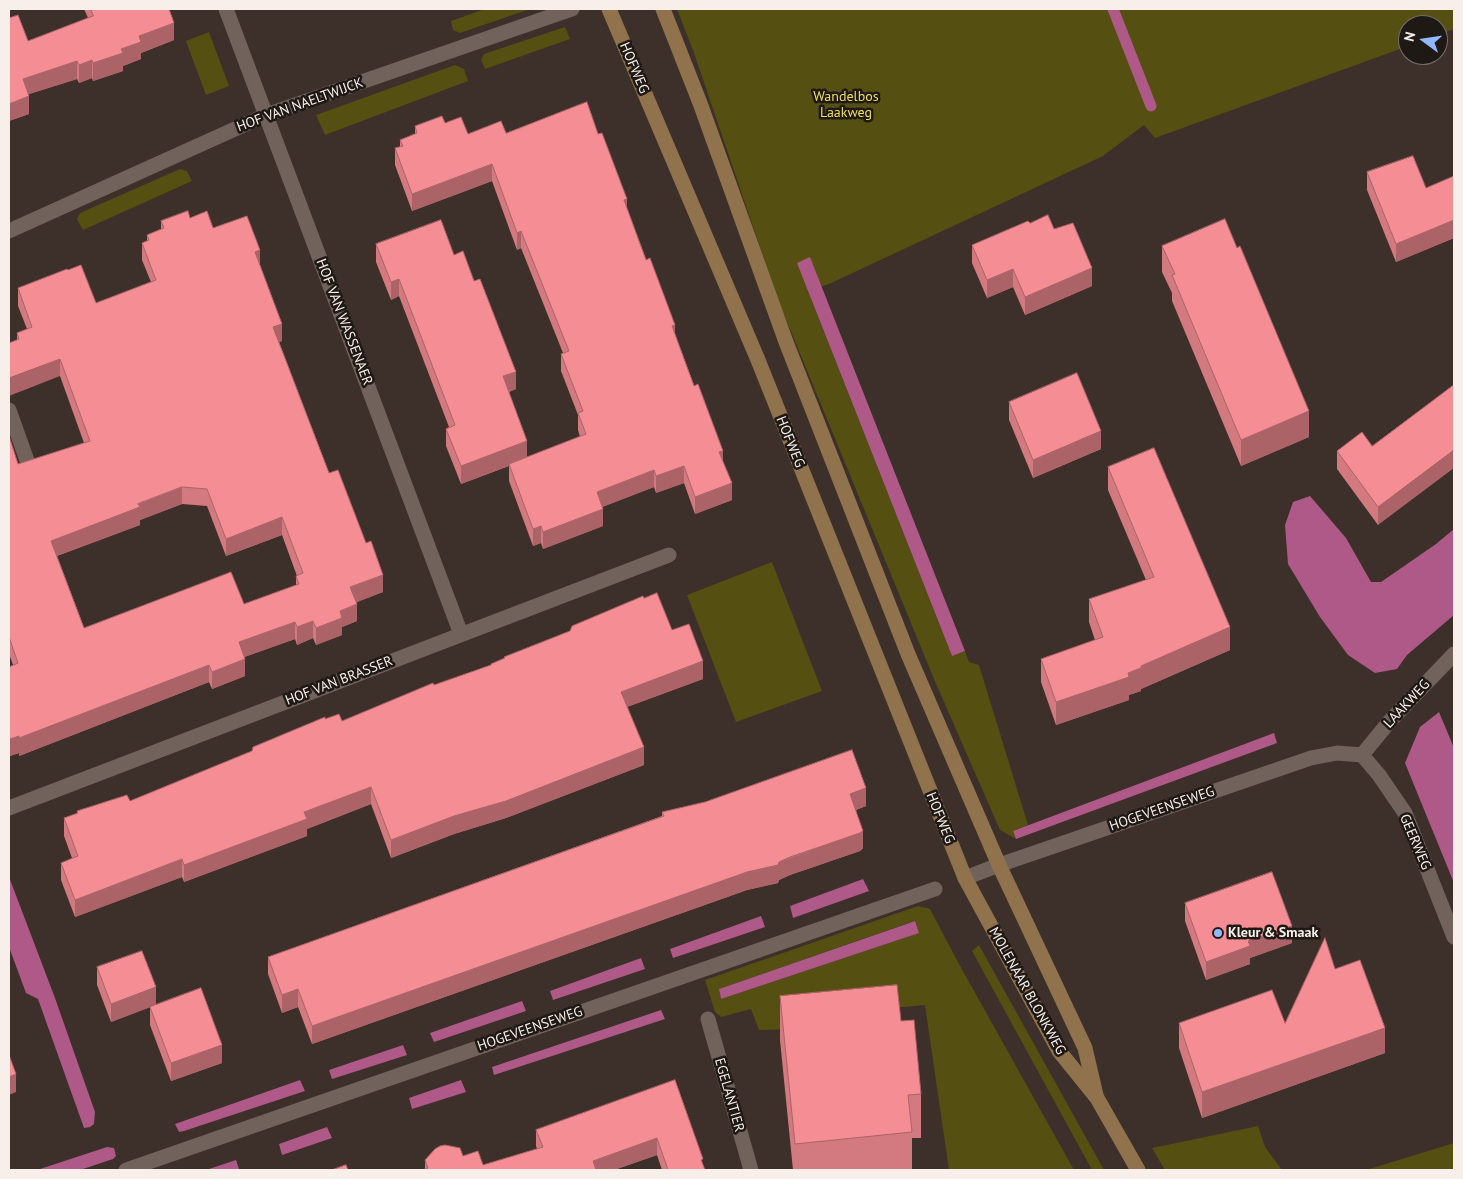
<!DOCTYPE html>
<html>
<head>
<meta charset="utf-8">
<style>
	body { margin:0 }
	#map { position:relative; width:1463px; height:1179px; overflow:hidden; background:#3d2f29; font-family:"PT Sans",sans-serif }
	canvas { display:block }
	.frame { position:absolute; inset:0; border:10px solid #f8eeea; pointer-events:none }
	.north { position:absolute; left:1398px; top:15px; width:50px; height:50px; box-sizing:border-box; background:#1f1916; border:1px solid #766e6b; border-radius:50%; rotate:284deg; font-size:14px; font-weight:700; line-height:20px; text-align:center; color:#f8eeea }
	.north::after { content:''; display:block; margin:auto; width:18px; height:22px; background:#91b8fd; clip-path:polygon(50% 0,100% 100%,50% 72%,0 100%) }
</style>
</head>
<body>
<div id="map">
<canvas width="1463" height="1179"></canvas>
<div class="frame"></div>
<div class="north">N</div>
</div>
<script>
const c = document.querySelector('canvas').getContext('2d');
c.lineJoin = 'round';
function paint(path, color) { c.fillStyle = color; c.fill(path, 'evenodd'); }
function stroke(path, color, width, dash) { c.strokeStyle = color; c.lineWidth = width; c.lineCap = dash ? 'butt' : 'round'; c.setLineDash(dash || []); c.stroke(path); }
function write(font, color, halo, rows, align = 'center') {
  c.font = font + ' "PT Sans",sans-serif'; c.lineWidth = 5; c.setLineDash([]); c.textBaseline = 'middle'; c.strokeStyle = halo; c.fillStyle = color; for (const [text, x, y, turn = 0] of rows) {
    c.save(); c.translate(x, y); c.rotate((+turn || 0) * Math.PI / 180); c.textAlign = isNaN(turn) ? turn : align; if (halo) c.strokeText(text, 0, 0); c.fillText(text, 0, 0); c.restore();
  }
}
const green = new Path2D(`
	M485 9H530L460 33 453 30 451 21Z
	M677 9H1454V29L1438 35V25H1408V46L1155 138 1144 125 1103 156 829 284 798 294 808 291 952 656 965 651 969 662 979 665 1028 825 1013 831 1016 839 1000 830 934 679 778 300 694 53Z
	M565 27 570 39 485 69 481 60 484 54Z
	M209 32 229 86 206 95 186 41Z
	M455 65 464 69 468 81 325 135 316 115Z
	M180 169 187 171 192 181 83 230 77 219 80 213Z
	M772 562 822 691 736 722 687 595Z
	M918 906 930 909 959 964 1074 1170H949L925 1005 803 1016 801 1029 759 1030 751 1009 721 1017 715 1012 705 980ZM914 921 918 933 721 999 719 989Z
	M979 945 1104 1170H1092L972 951Z
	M1258 1126 1265 1147 1282 1170H1165L1152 1148Z
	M1454 1143V1170H1366Z`);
const water = new Path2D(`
	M810 257 965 651 952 656 797 263Z
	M1310 496 1346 538 1371 582H1381L1436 544 1454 529V615L1407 655 1397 669 1375 673 1348 655 1320 617 1288 564 1285 525 1293 502Z
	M1439 712 1454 748V883L1405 763 1420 727Z
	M1274 733 1277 743 1016 839 1013 831Z
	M9 877 55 998 95 1112 94 1124 90 1127 84 1128 38 999 26 993 9 947Z
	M863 879 869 891 793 918 790 906Z
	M761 916 765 927 673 958 670 949Z
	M915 921 919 933 721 999 719 989Z
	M641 958 645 969 553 1000 550 991Z
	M522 1001 526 1011 434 1042 430 1033Z
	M661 1010 665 1019 494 1075 492 1067Z
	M403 1045 407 1055 332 1079 329 1070Z
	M300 1080 305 1091 184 1131 179 1132 175 1124Z
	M461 1080 466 1092 412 1109 409 1098Z
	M327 1127 332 1138 282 1155 279 1144Z
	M107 1147 114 1148 116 1156 113 1159 80 1170H37Z
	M236 1160 239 1169 206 1170Z`);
const stream = new Path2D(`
	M1113 9 1151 106`);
const lane = new Path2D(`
	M9 410 29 466`);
const street = new Path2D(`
	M226 9 461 634
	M9 231 266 115 572 9
	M1362 755 1379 775 1405 813 1454 937
	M1362 755 1389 722 1454 654
	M9 808 669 555
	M965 878 999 865 1311 758 1337 753 1362 755
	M708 1019 751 1170
	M126 1170 935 889`);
const secondary = new Path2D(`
	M609 9 758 360 965 878 1059 1051 1097 1098 1138 1170
	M663 9 700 103 786 342 908 654 999 865 1085 1048 1096 1095`);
const wall = new Path2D(`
	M84 9H169L174 23V40L141 53V59L123 66V71L93 81 92 78 79 83 77 79 29 94V114L9 121V18L18 15 28 41 88 18Z
	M445 123 468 134 506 133 627 209 723 461 732 500 695 514 684 483 656 493 654 487 602 507 603 526 543 549 541 543 533 546 509 481V466L461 484 446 446V429L449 427 399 296 391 300 376 262V244L454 255 474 281 516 389 509 392 527 457 580 437 578 430V415L561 371V354L563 353 521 248 517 250 492 181 412 211 395 165V148L400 147V140L415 134V126Z
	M1367 172 1426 188 1454 176V238L1396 262 1367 190Z
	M190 218 213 228 260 265 282 341 279 342 329 473 383 592 356 602 357 621 342 627V635L316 645 313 638 297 645 295 639 244 657 245 676 212 689 209 682 19 756V753L10 756 9 752V667L13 665 9 654V436L18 464 84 443 60 376 17 340V333L27 329 18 306V288L68 270 96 303 151 282 142 260V243L147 241V235L161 229V221ZM182 504 207 506 226 556 282 535 297 576H296V585L244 604 84 628 57 556 140 525V520Z
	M1054 229 1092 286 1025 315 1013 287 987 298 972 263V245Z
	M1162 246 1309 437 1241 466 1172 301V293L1162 272Z
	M1454 385 1378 525 1337 469V451L1372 446Z
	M1009 402 1101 449 1033 478 1009 420Z
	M1108 467 1230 650 1141 689V691L1129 695V700L1056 725 1041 682V659L1095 640 1089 622V599L1146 580 1108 490Z
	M644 598 672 630 703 679 627 707 644 765 506 818 454 834 391 858 371 804 307 829V836L184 882 182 877 75 917 61 880V863L72 858 64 836V818L77 814V811L130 801 252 751 325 719 342 721 434 685 491 665V664L504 658V657L570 631Z
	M866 806 856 810 863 848 860 851 790 875 779 880 778 883 747 890 312 1044 298 1007 282 1013 268 974V957L662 816V812Z
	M1185 903 1292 943 1250 958V964L1206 980 1185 921Z
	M97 967 156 1005 222 1063 171 1081 150 1025V1007L111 1022 97 985Z
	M1335 969 1385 1053 1202 1118 1179 1048V1023H1285Z
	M780 996 901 1021 921 1094V1138H912V1170H793L780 1040Z
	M675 1080 705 1170H662L657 1155 614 1170H422L425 1169V1160L463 1156 483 1165 537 1149 536 1146V1130Z`);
const shadedWall = new Path2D(`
	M174 23V40L141 53V59L123 66V71L93 81V63L121 49 139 36Z
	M92 60V78L79 83V65Z
	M77 61V79L23 96V79Z
	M29 96V114L9 121V104Z
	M492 164V181L412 211V194Z
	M627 199V216L624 200Z
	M1454 220V238L1396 262V244Z
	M521 231V248L517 250V233Z
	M260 250V267L255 252Z
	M1092 268V286L1025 315V297Z
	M1013 269V287L987 298V280Z
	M399 279V296L391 300V282Z
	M282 324V341L273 344V327Z
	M675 325V342L672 326Z
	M60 359V376L9 396V378Z
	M516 372V389L503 394V376Z
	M1309 411V437L1241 466V440Z
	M1101 431V449L1033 478V460Z
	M527 441V459L461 484V466Z
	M1454 450V468L1378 525V507Z
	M723 451V468L719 452Z
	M684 466V483L656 493V476Z
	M654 470V487L597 509V492Z
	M732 483V500L695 514V497Z
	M182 487V504L140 520V525L51 558V541L138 504Z
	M603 509V526L543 549V532Z
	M282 517V535L226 556V539Z
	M541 526V543L533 546V529Z
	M383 575V592L350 605V587Z
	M357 604V621L342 627V635L316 645V628L340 611Z
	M313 621V638L297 645V627Z
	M295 622V639L239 659V642Z
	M1230 627V650L1141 689V691L1129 695V700L1056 725V702Z
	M245 659V676L212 689V672Z
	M703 661V679L621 709V692Z
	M209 665V682L19 756V738Z
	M19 736V753L10 756V739Z
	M644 747V765L506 818 454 834 391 858V840L454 816Z
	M371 787V804L307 829V836L184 882V865L304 812Z
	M866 788V806L850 812V794Z
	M863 831V848L860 851 790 875 779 880 778 883 747 890 312 1044V1026L747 872 779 862Z
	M182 859V877L75 917V900Z
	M1292 926V943L1250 958V964L1206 980V962L1248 941Z
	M156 987V1005L111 1022V1004Z
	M298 989V1007L282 1013V995Z
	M1385 1028V1053L1202 1118V1092Z
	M222 1045V1063L171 1081V1063Z
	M16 1074V1092L9 1095V1077Z
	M657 1138V1155L614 1170H593V1161Z`);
const building = new Path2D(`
	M91 9H169L174 23 139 36 141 42 121 49 123 53 93 63 92 60 79 65 77 61 23 79 29 96 9 104V18L18 15 28 41 93 16Z
	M587 102 598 134 602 133 627 199 624 200 646 260 650 258 675 325 672 326 694 386 698 384 723 451 719 452 732 483 695 497 684 466 656 476 654 470 597 492 603 509 543 532 541 526 533 529 509 464 586 434 578 413 583 411 561 354 569 351 521 231 517 233 492 164 412 194 395 148 403 146 400 140 417 133 415 126 442 116 445 123 461 117 468 134 501 121 506 133Z
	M1413 156 1426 188 1454 176V220L1396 244 1367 172Z
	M188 211 190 218 207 211 213 228 247 216 260 250 255 252 282 324 273 327 329 473 338 470 366 543 371 541 383 575 350 587 357 604 340 611 342 618 316 628 313 621 297 627 295 622 239 642 245 659 212 672 209 665 19 738V736L10 739 9 735V667L18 663 9 637V436L18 464 90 441 60 359 9 378V343L19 339 17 333 32 327 18 288 67 269 68 270 81 265 96 303 156 280 142 243 149 240 147 235 164 228 161 221ZM182 487 207 489 226 539 282 517 303 573 296 576 299 584 244 604 231 572 84 628 51 541 140 507 138 504Z
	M1048 215 1054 229 1073 223 1092 268 1025 297 1013 269 987 280 972 245 1028 221 1030 223Z
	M1225 219 1237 248 1240 246 1309 411 1241 440 1172 275 1175 274 1162 246Z
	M441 220 454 255 463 251 474 281 480 279 516 372 503 376 527 441 461 466 446 429 455 425 399 279 391 282 376 244Z
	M1077 373 1101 431 1033 460 1009 402Z
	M1454 385V450L1378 507 1337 451 1362 432 1372 446Z
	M1154 448 1230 627 1141 666V668L1128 673 1129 677 1056 702 1041 659 1103 637 1089 599 1154 577 1108 467Z
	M657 593 672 630 689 624 703 661 621 692 644 747 506 801 454 816 391 840 371 787 304 812 307 819 184 865 182 859 75 900 61 863 78 856 64 818 78 813 77 811 127 795 130 801 252 751 253 747 325 717V719L339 714 342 721 433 683 434 685 491 665V664L505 658 504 657 570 631 572 626 643 596 644 598Z
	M852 750 866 788 850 794 863 831 860 833 790 857 779 862 778 865 747 872 312 1026 298 989 282 995 268 957 664 816 662 812 705 802Z
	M1272 872 1292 926 1248 941 1250 946 1206 962 1185 903Z
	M1325 938 1335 969 1360 960 1385 1028 1202 1092 1179 1023 1272 990 1285 1023Z
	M142 951 156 987 111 1004 97 967Z
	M897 985 901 1021 914 1020 921 1094 908 1095 912 1132 795 1144 780 996Z
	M201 988 222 1045 171 1063 150 1007Z
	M9 1055 16 1074 9 1077Z
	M675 1080 703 1159 701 1160 705 1170H668L657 1138 593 1161 596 1170H422L428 1168 425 1160 435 1149 440 1146 445 1145 460 1148 463 1156 478 1151 483 1165 543 1147 536 1130Z
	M346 1165 348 1170H332Z`);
const markers = [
	[1218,933,5,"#91b8fd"]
];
const streetNames = [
	["HOFWEG",634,68,67],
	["HOF VAN NAELTWIJCK",300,105,-20],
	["HOF VAN WASSENAER",344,322,69],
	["HOFWEG",790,442,68],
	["HOF VAN BRASSER",339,681,-21],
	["LAAKWEG",1407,704,-47],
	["HOGEVEENSEWEG",1162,809,-19],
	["HOFWEG",940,818,68],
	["GEERWEG",1415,842,67],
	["MOLENAAR BLONKWEG",1027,991,61],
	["HOGEVEENSEWEG",530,1029,-19],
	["EGELANTIER",729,1095,74]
];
const parkNames = [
	["Wandelbos",846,97],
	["Laakweg",846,113]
];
const poiNames = [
	["Kleur & Smaak",1228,933]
];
paint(green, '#564f12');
paint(water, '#ae5987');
stroke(stream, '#ae5987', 11);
stroke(lane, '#71625b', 15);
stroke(street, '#71625b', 15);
stroke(secondary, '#90724d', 15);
paint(wall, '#d27a7f');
paint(shadedWall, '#ab6368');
paint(building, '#f48e94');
stroke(building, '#ab6368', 1);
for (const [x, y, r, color] of markers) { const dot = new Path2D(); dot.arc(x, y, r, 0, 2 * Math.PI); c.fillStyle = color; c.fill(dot); stroke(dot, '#1f1916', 2); }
write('14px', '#f8eeea', '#1f1916', streetNames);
write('14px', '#efde57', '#1f1916', parkNames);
write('bold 14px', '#f8eeea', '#1f1916', poiNames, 'left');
</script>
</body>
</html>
